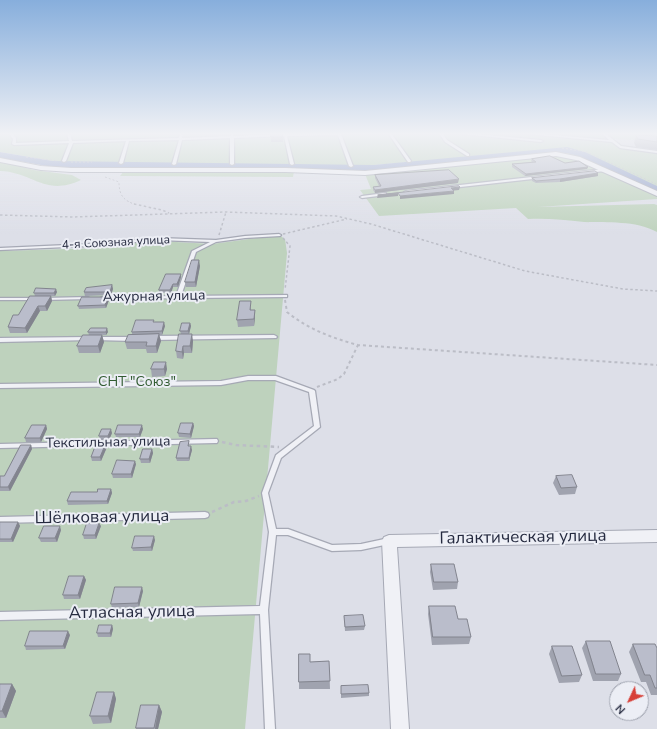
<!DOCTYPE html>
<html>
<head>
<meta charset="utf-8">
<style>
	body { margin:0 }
	#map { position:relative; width:657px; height:729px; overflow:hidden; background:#dddfe8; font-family:"Nunito Sans",sans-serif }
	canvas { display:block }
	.north { position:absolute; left:609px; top:681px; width:40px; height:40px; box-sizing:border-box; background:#eceef5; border:1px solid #9ca0ac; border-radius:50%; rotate:226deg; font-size:11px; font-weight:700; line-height:16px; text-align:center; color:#252a3f }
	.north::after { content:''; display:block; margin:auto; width:14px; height:18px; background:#d73f37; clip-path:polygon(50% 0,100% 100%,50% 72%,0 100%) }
</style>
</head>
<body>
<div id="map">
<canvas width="657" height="729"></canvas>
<div class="north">N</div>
</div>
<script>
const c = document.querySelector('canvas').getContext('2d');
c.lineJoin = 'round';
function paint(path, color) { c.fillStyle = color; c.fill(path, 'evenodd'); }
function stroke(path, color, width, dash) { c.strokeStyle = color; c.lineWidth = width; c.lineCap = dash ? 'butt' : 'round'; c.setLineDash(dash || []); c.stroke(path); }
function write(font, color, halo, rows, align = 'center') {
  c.font = font + ' "Nunito Sans",sans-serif'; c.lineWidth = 4; c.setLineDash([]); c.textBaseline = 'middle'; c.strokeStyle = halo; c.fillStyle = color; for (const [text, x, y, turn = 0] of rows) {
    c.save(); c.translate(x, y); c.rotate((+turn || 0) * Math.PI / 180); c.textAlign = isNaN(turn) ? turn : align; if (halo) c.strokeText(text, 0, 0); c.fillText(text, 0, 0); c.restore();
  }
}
const built = new Path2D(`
	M614 138 657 141V152L636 151 622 147Z`);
const green = new Path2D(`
	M0 133H657V141L614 139 622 147 635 148 636 151 657 152V199L538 207 654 204 657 205V232C635 220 608 223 584 222 565 220 547 218 528 219L516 208 379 216 360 190 371 189 365 174 559 154 564 150 348 167 58 162 0 152Z
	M0 161 34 170 72 175 81 180C45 197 33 172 0 171Z
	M124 171 294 172 293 177 120 176Z
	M279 235 285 239 287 253 245 729H0V251L99 248 126 243 158 241 212 244Z`);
const river = new Path2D(`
	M567 147 585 152 657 186V194L577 156 567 153 373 171 53 167 0 158V152L53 161 373 165Z`);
const pathFar3 = new Path2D(`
	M562 148 587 152 656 184
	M26 157 58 161
	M71 162H92
	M105 177 119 182C119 196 124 201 137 205`);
const pathFar2 = new Path2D(`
	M134 204 162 210 169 213
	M0 215 73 217 226 212 336 216 371 224 525 271 623 289 657 291
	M283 234 347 219
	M219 235 226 212
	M283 238 290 246 285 290`);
const pathFar1 = new Path2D(`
	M285 300 287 312C308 329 332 338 358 345L657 365
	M317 387 338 379 344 374 358 345`);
const path = new Path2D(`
	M222 442 236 445 279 447
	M212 512 234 502 246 501 259 496`);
const service = new Path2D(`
	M9 133H12L16 138V143L69 141 67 133H70L72 141 179 138 180 133H183L182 138 231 136V133H233V136L284 134V133H286L287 134 359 133 341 134 353 166 351 167 349 166 338 135 287 136 294 164 292 165 290 164 284 136 234 138V164L232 165 230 164V138L182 140 176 164 174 165 172 164 179 140 129 141 123 163 121 164 119 163 126 141 73 143 66 161 64 162 62 161 69 143 14 145 12 144 13 139Z
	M388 133H391L411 161 410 162H408Z
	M439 133H442L447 140 469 154V156H467L445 142Z
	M452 133H467L541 140 543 141 541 142Z
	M517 133H533L609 140 602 133H605L621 146 657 151V153L620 148 612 142Z
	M604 169H605V171L406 193 404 192 406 191Z
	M385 193H386V195L362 198 360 197 362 196Z
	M279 234 281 235 280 236 245 238 216 242 196 252 181 296 287 295V297H285L102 299 100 298 102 297 176 296 192 251 210 242 159 240 89 246 0 250V248L89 244 159 238 216 240 245 236Z
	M88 297 90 298V299L44 300 42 299 44 298Z
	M0 298H36L38 299 36 300H0Z
	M274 335 276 336 277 337 276 338 153 340 150 338 153 336Z
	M88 337 91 339 90 340 0 342V338Z
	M97 337H134L137 339 134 341 95 340 94 339Z
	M248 376H276L314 390 315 391 320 427 281 458 268 493 276 529H288L332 545 361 544 389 538 392 539 393 541 392 543 389 544 361 550 332 551 288 535H276L268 610 275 729H265L260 614 0 620V612L260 606 269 532 262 493 276 455 314 426 309 392 275 380H248L221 385 0 388V384L221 381Z
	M215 439H217L218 441 217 443H215L0 448V444Z
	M205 512 208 513 209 515 208 517 205 518 0 523V517Z`);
const minor = new Path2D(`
	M556 152 580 157 657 191V196L576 160 556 156 365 175 286 172H71L41 170 0 162V158L41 166 71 168H286L365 171Z
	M657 530V542L397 547 409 729H391L382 541 384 537 389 535Z`);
const wall = new Path2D(`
	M283 133V142H271V137Z
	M636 135 657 136V150L636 147 634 143Z
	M532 159 565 163 588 167 587 169 525 176 512 167V164L532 162 531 161Z
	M598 173V176L560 182 536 183 532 181V178Z
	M375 175 458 183 375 193 373 190V187L379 186 375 178Z
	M200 266 196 287H186L185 282Z
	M181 277 178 287H173L171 293H159V290Z
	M112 285 113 289 111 295 85 296 84 292Z
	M57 292 55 296H51L52 301 47 311H40L27 333H10L8 327 35 296 34 293Z
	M108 297 109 300 106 308 79 309 78 306Z
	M251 307V310H255V317L254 326 238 327 237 320Z
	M154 322 165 326 162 335H159L161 341 157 353H147L146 349H127L125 342 132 335V332Z
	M190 323 191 326 189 334 193 341 192 353H184L183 359 177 358 176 351 181 334 180 331Z
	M88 332H108L106 335H102L104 342 100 353H79L77 346 89 335Z
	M151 369H167L165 376 152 377Z
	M193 423 194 426 191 438 179 437 178 433Z
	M46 425 47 429 41 442H26L25 438Z
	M143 429 140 437H116L115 434Z
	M112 433 109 440H100L99 436Z
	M189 441V446L192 450 189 461H177L176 458Z
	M31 445 32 449 10 491H0V476H4Z
	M107 447 101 461H92L91 457Z
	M152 449 153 453 150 463H141L140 459Z
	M136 464 132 478H113L112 474Z
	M556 476 577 487 575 494 559 495 553 483Z
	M111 489 112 493 108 504 68 505 67 501 97 492Z
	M0 522H18L20 526 13 542H0Z
	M101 526 96 539H84L83 535Z
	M61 530 57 542H41L39 538Z
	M155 540 152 551H133L132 548Z
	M431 564 458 582 457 589 433 590 430 572Z
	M84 576 86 580 80 599H64L63 595Z
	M143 591 139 607 112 608 111 604Z
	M429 606 458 619 471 637 469 644 432 645 428 614Z
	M344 616 365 626 364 630 345 631Z
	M112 625 113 629 111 637H98L97 633Z
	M70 635 65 649 26 650 25 646Z
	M586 641 621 674 618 681H593L582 648Z
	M633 644 657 648V695H651L646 682H641L629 652Z
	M552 646 582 675 579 682 559 683 549 654Z
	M329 661 330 689H299V682L310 662Z
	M0 684H12L16 691 6 718H0Z
	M341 686 369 693V696L341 698Z
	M114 692 116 699 111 723 93 724 90 716Z
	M159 705 162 712 158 729H136V728Z`);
const shadedWall = new Path2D(`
	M588 167 587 169 525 176 526 174Z
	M598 173V176L560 182V179Z
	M459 179 458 183 375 193V190Z
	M460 187 459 190 450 191 451 188Z
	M454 191V194L400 199V196Z
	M398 193V196L377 198 378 195Z
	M199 260 200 266 196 287 195 282Z
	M181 274V277L178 287 177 284Z
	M173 284V287L171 293 170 290Z
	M112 285 113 289 111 295 110 292Z
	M56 289 57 292 55 296 54 293Z
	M51 296 52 301 47 311 45 306Z
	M108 297 109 300 106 308 105 305Z
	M38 306 40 311 27 333 25 328Z
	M255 310V317L254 326V319Z
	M164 322 165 326 162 335V331Z
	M190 323 191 326 189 334 188 331Z
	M107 328 108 332 106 335V332Z
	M159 334 161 341 157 353 156 346Z
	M192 334 193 341 192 353 190 346Z
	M102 335 104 342 100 353 98 346Z
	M183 346 184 353 183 359 182 352Z
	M166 362 167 369 165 376 164 369Z
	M193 423 194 426 191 438 190 434Z
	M46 425 47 429 41 442 40 438Z
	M142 425 143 429 140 437 139 434Z
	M111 429 112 433 109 440 108 436Z
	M106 443 107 447 101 461 100 457Z
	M31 445 32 449 10 491 8 487Z
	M191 446 192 450 189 461V458Z
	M152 449 153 453 150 463 149 459Z
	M135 461 136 464 132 478 131 474Z
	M111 489 112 493 108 504 107 501Z
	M18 522 20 526 13 542 11 539Z
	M99 523 101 526 96 539 95 535Z
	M60 526 61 530 57 542 55 538Z
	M154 536 155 540 152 551 151 547Z
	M84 576 86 580 80 599 78 595Z
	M142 587 143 591 139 607 138 603Z
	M112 625 113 629 111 637 110 633Z
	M68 631 70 635 65 649 63 646Z
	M12 684 16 691 6 718 2 711Z
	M114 692 116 699 111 723 108 716Z
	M159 705 162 712 158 729H155Z`);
const building = new Path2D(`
	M272 133H283L282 137H271Z
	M636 135 657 136V142L638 139Z
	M550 156 565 163 579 161 588 167 526 174 512 164 536 162 532 159Z
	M449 170 459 179 375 190 373 187 381 186 375 175Z
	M595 171 598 173 560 179 536 181 532 178Z
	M459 186 460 187 451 188 454 191 400 196 398 193 378 195Z
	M192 260H199L195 282H185Z
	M166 274H181L177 284H173L170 290H159Z
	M112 285 110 292H84L86 288Z
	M36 288 56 289 54 293H34Z
	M30 296H51L45 306H38L25 328 8 327 13 315H18Z
	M82 297H108L105 305 78 306Z
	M240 301H251L250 310H255L254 319 237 320Z
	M136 320H154L153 322H164L162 331 132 332Z
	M182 323H190L188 331H180Z
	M91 328H107L106 332H88Z
	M159 334 156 346H146L147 342H125L128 335Z
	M179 334H192L190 346H183L182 352 176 351Z
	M83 335H102L98 346H77Z
	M154 362H166L164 369H151Z
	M181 423H193L190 434 178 433Z
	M32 425H46L40 438H25Z
	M118 425H142L139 434H115Z
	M102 429H111L108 436H99Z
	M189 441 188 446H191L189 458H176L180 442Z
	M106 443 100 457H91L96 444Z
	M21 445H31L8 487H0V476H4Z
	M143 449H152L149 459H140Z
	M117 460 135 461 131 474H112Z
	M572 475 577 487 561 488 556 476Z
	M98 489H111L107 501H67L71 492H97Z
	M0 522H18L11 539H0Z
	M87 523H99L95 535H83Z
	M44 526H60L55 538H39Z
	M135 536H154L151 547 132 548Z
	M431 564H454L458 582H434Z
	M69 576H84L78 595H63Z
	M115 587H142L138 603 111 604Z
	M429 606H455L458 619H467L471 637H433Z
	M363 615 365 626 345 627 344 616Z
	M99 625H112L110 633H97Z
	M30 631H68L63 646H25Z
	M586 641H610L621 674H596Z
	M633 644H655L657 648V688H655L650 675H645Z
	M552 646H572L582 675 562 676Z
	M299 654H310V662L329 661 330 681 299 682Z
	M0 684H12L2 711H0Z
	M368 685 369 693 341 694V686Z
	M97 692H114L108 716H90Z
	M141 705H159L154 728H136Z`);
const farStreetnames = [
	["4-я Союзная улица",116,243,-3]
];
const streetNames = [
	["Ажурная улица",154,297,-1],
	["Текстильная улица",108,443,-1]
];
const parkNames = [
	["СНТ \"Союз\"",137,383]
];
const nearStreetnames = [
	["Шёлковая улица",102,518,-1],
	["Галактическая улица",523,538,-1],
	["Атласная улица",132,613,-1]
];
paint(built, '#cfd1dd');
paint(green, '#bed2bd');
paint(river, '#95a4cb');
stroke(service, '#a6a9b5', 2.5);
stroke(minor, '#a6a9b5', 2);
stroke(pathFar3, '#bbbdc6', 1, [2, 2]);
stroke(pathFar2, '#bbbdc6', 1.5, [2.5, 2.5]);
stroke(pathFar1, '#bbbdc6', 2, [3, 3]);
stroke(path, '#bbbdc6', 2.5, [3.5, 3.5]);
paint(service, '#f0f1f6');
paint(minor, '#f0f1f6');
paint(wall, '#a0a3af');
paint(shadedWall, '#82848e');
paint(building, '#babdcb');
stroke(building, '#82848e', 1);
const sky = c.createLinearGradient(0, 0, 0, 235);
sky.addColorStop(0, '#87aedc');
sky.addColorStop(0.57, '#f0f1f5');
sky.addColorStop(1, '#f0f1f500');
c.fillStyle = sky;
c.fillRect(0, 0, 657, 235);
write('12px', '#252a3f', '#eceef5', farStreetnames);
write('14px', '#252a3f', '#eceef5', streetNames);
write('14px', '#325c32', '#eceef5', parkNames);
write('17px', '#252a3f', '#eceef5', nearStreetnames);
</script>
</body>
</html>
